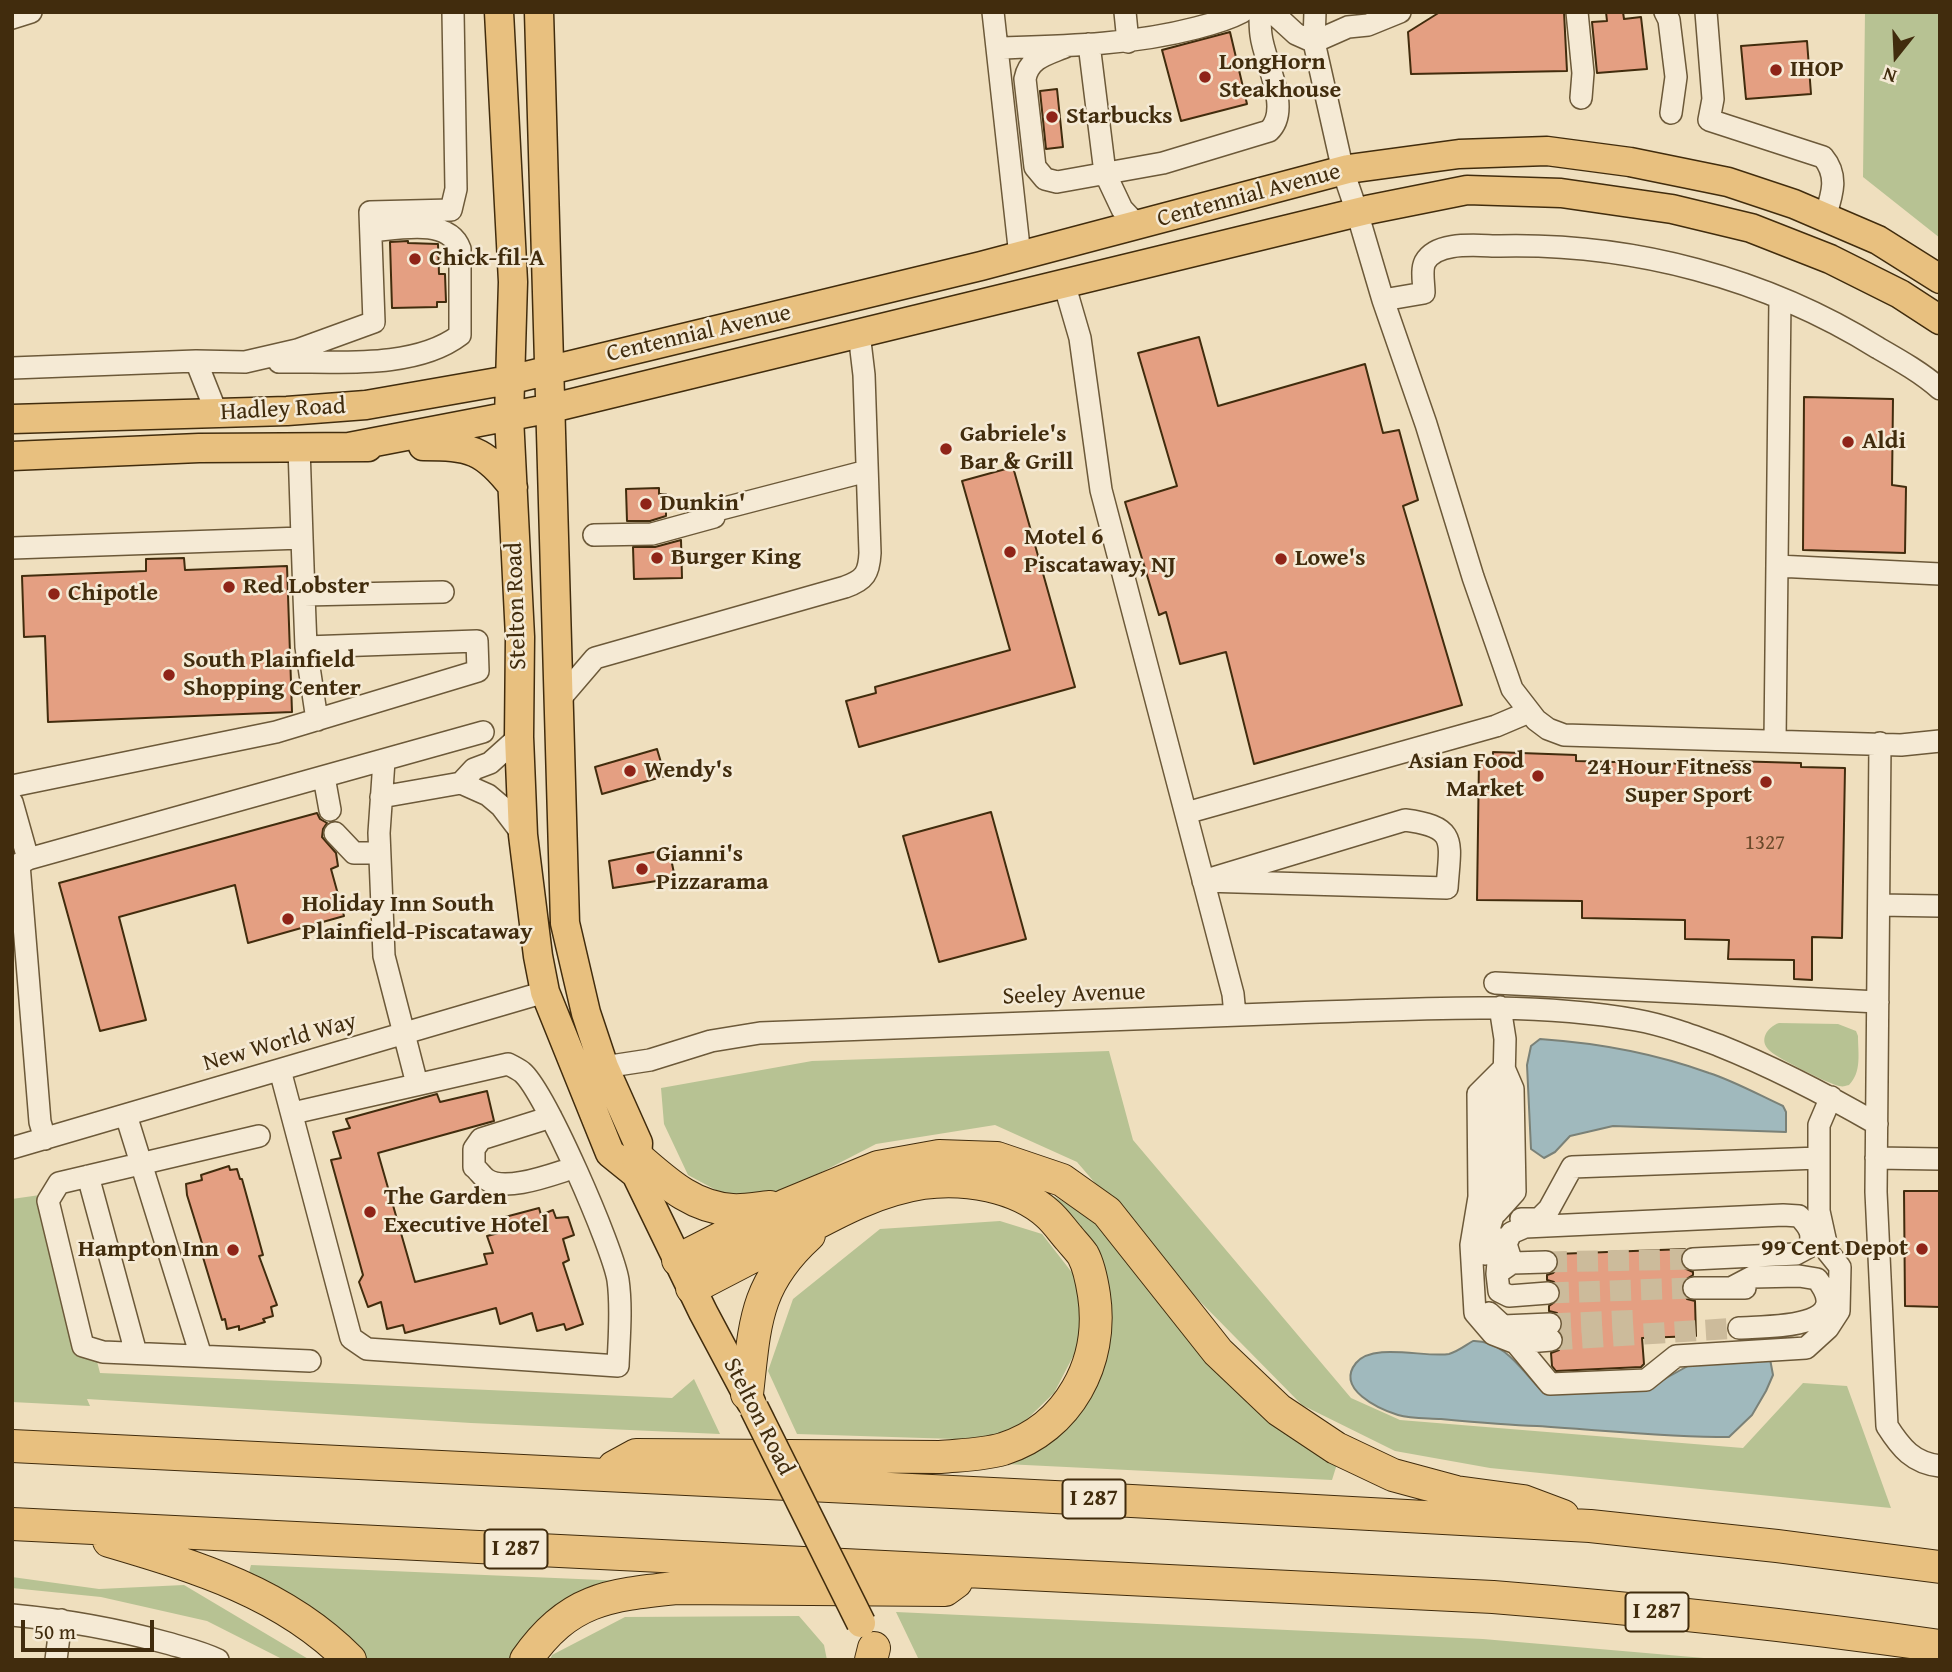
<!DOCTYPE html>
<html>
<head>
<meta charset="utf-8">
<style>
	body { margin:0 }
	#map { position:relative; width:1952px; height:1672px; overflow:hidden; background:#efdfbe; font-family:"Gentium Book Plus",serif }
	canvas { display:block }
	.frame { position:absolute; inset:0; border:14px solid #412c0d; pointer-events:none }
	.north { position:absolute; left:1861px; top:21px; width:70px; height:70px; -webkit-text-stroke:5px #f5ead5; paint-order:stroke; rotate:198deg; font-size:19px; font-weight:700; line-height:28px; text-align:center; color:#412c0d }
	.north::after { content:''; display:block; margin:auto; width:24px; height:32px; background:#412c0d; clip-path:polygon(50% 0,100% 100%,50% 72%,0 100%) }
	.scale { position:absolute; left:21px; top:1620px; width:133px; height:32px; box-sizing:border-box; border:4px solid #412c0d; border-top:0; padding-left:9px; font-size:21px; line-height:24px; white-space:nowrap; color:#412c0d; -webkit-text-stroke:5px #f5ead5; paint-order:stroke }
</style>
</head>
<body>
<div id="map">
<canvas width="1952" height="1672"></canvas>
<div class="frame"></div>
<div class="north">N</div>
<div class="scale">50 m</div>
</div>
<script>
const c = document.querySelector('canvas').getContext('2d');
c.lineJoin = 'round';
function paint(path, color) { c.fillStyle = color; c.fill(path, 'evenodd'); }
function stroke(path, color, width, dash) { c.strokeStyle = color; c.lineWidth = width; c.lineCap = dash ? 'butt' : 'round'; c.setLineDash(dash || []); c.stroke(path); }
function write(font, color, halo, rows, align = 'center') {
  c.font = font + ' "Gentium Book Plus",serif'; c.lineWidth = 5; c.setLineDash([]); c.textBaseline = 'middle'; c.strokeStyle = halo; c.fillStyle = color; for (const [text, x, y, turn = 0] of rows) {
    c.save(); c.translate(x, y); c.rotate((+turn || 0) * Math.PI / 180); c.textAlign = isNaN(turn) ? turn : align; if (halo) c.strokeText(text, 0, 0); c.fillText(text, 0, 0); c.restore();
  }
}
const green = new Path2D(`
	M1865 12H1940V238L1863 177Z
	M1779 1023 1838 1024 1856 1031 1858 1036C1858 1053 1862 1072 1849 1085 1844 1086 1844 1087 1839 1086 1827 1083 1779 1059 1770 1051 1758 1041 1767 1027 1779 1023Z
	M1109 1051 1133 1140 1351 1398 1400 1420 1743 1448 1803 1383 1847 1386 1891 1508 1490 1468 1395 1451 1302 1405 1174 1275 1077 1162 995 1125 876 1144 787 1190 727 1196 688 1175 664 1124 661 1088 812 1061Z
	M1042 1190 1105 1224 1337 1464 1332 1480 1005 1464 1102 1369 1110 1295 1076 1223Z
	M54 1193 100 1373 672 1398 694 1379 720 1434 471 1423 87 1399 90 1406 12 1402V1199Z
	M1000 1221 1042 1234 1077 1279 1081 1341 1054 1393 1021 1425 987 1440 797 1434 768 1371 793 1299 880 1229Z
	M251 1565 672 1583 638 1584 514 1660H363L248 1576Z
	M12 1577 99 1589 184 1585 310 1660H284L207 1621 101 1597 12 1588Z
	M896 1612 1483 1639 1727 1660H919Z
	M799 1616 824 1645 827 1660H550L552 1655 625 1617Z`);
const water = new Path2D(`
	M1540 1039C1598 1043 1654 1053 1709 1073 1734 1081 1759 1095 1783 1106L1786 1112V1132L1613 1126 1570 1136 1555 1152 1544 1158 1531 1149 1527 1065 1531 1046Z
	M1473 1341C1503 1340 1521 1369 1540 1389L1548 1391 1650 1387 1695 1362 1770 1359 1773 1375 1766 1391 1752 1415 1729 1437C1665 1437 1601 1430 1537 1426 1505 1425 1473 1422 1441 1419 1427 1418 1411 1419 1398 1415 1379 1409 1335 1389 1356 1363 1373 1342 1425 1358 1449 1354 1457 1352 1466 1345 1473 1341Z`);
const building = new Path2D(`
	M1440 12H1564L1567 71 1411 74 1408 32Z
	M1606 12H1623L1624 19 1641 17 1647 69 1597 73 1592 22 1607 21Z
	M1230 32 1247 104 1181 121 1162 50Z
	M1807 41 1811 94 1746 99 1741 46Z
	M1057 89 1063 147 1046 149 1040 91Z
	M408 241V243L438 244 439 274H445L446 302H437V307L392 308 390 242Z
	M1199 337 1218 406 1365 364 1383 433 1399 430 1418 500 1403 506 1462 705 1254 764 1226 652 1180 664 1166 612 1159 615 1125 502 1177 486 1138 353Z
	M1804 397 1893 399 1892 485 1906 487 1905 553 1803 550Z
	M1013 467 1075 687 859 747 846 701 876 693 875 687 1010 650 962 481Z
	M659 488V494H666V516L650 521H627L626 489Z
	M681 540 682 578 634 579 633 547H655Z
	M184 558 185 570 287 566 292 712 48 722 45 636 24 637 22 576 146 571V559Z
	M657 749 665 776 602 794 595 767Z
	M1493 752 1576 755V761L1731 765V761L1801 763V767L1845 768 1842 938 1812 937V980L1794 979V960L1728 959 1729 940 1685 939V920L1582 918V901L1477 900 1479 759H1493Z
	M991 812 1026 939 939 962 903 836Z
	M317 813 320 819 327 823 323 829 322 837 336 853 338 866 331 869 344 916 248 943 235 885 119 917 146 1020 100 1031 59 883Z
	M669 849 675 878 613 888 609 861Z
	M487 1091 494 1121 378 1153 415 1282 487 1264 484 1254 493 1253 487 1236 510 1230 505 1217 539 1208 541 1215 553 1210 556 1218 568 1217 574 1235 563 1239 569 1260 563 1263 583 1324 566 1330 564 1324 537 1331 532 1313 500 1324 496 1308 405 1333 403 1325 387 1329 381 1302 368 1307 359 1282 363 1275 331 1160 341 1158 333 1132 350 1128 346 1119 437 1094 440 1102Z
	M229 1166 230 1170 237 1169 240 1179H242L263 1255 259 1256 277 1305 271 1307 273 1316 263 1319 265 1322 239 1330V1326L227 1329 225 1319 222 1320 202 1254 205 1253 187 1195 186 1184 202 1180 201 1175Z
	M1904 1191H1940V1307L1905 1306Z
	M1685 1249 1680 1260 1682 1267 1693 1272V1275L1683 1281 1681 1289 1687 1299 1695 1301 1696 1336 1642 1338 1644 1364 1641 1367 1556 1371 1552 1366 1551 1353 1559 1350 1563 1345 1564 1338 1561 1331 1563 1323 1557 1313 1549 1311V1306L1559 1299 1561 1291 1554 1282 1547 1280V1275L1553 1273 1558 1268 1559 1261 1556 1254Z`);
const minorTunnel = new Path2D(`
	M1546 1262 1693 1259
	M1548 1293 1694 1288
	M1550 1324 1642 1320
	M1551 1340 1739 1328`);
const minor = new Path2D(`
	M993 12 1020 256
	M1125 12 1128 42
	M1272 12 1296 34 1314 42 1348 27 1368 25 1400 12
	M1315 12 1314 42 1343 171 1357 212 1383 300 1426 424 1473 577 1512 689 1536 720 1548 729 1564 735 1901 745 1940 741
	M1577 12 1583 73 1581 98
	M1665 12 1669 20 1676 77 1671 113
	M1706 12 1713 99 1709 120 1823 157C1839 176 1832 195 1825 217
	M12 18 31 12
	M1089 44 1105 173 1122 209 1137 225
	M1067 46C1049 54 1029 57 1025 79L1035 167 1045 179 1057 182 1163 163 1269 131C1292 109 1264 62 1261 35 1260 28 1260 20 1260 12
	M998 48C1065 46 1131 45 1196 28 1212 24 1227 20 1242 12
	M1064 283 1080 338 1101 490 1233 994 1235 1015
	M1383 300 1424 293C1424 284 1421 270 1425 262 1437 240 1479 246 1500 246 1632 243 1766 278 1878 348 1899 360 1922 373 1940 389
	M196 361 217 414
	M279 362C334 361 414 370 460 335V249C449 217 397 229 371 231
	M12 368 196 361 245 362 297 350 374 322 370 212 451 210 456 189 453 12
	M299 447 302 538
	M713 511 867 471
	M594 535 652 534 714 517
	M12 548 302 538 304 595 443 592
	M1777 566 1940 574
	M304 595 306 647 317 720
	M559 700 595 658 845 587C865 580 869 573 870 553L864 375 859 333
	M519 737 490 763 474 769 461 783 488 795 501 806 523 835
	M1775 741 1780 298
	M1880 743 1876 1192 1887 1426C1901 1448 1913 1463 1940 1466
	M384 761 379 833 384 956 417 1084
	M324 777 330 810
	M12 786 276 732 478 671 477 641 306 647
	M381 797 461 783
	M12 802 28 859
	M1186 813 1496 726 1529 712
	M1405 820C1459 827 1450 842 1447 888L1203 881Z
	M335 833 354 853H379
	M1879 905 1940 906
	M1495 983 1878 1002
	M1500 1007 1505 1039 1504 1082
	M604 1067 650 1060 711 1041 760 1033C938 1027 1115 1019 1293 1013 1407 1010 1522 1000 1636 1020 1664 1025 1691 1035 1718 1045 1773 1067 1825 1094 1877 1124
	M1504 1068 1478 1094 1479 1197 1471 1245 1475 1313 1493 1334 1516 1343 1550 1384 1646 1380 1676 1356 1806 1348 1828 1328 1839 1311 1840 1267 1828 1252 1819 1211V1125L1831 1097
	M280 1070 351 1338 367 1349 618 1366C619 1338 622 1308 618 1280 613 1248 545 1091 522 1072 518 1069 512 1066 508 1064L293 1113
	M126 1115 201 1356
	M551 1117 481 1139 474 1149V1167C478 1170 482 1176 486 1179 505 1193 553 1174 573 1168
	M259 1136 59 1183 48 1201 83 1346 103 1352 310 1361
	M45 1139 40 1122 19 864 28 859 483 732
	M12 1148 545 992
	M1876 1158 1940 1159
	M88 1176 136 1353
	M1496 1213 1515 1192 1513 1089 1504 1068
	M1521 1219H1539L1549 1209 1572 1167 1819 1158
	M1500 1239 1497 1274 1499 1291 1509 1296 1548 1293
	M1485 1254 1484 1244 1500 1195 1496 1094 1503 1070
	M1512 1263 1506 1244 1511 1233 1525 1227 1783 1215 1799 1216C1809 1227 1814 1233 1809 1247L1796 1254 1693 1259
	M1502 1270 1512 1263 1546 1262
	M1694 1288H1745
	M1731 1288 1752 1277 1799 1276 1817 1279C1857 1330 1767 1326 1739 1328
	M1489 1313 1503 1326 1550 1324
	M1516 1343 1551 1340
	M12 1615C65 1620 116 1629 167 1643 184 1648 202 1652 218 1660
	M56 1660 61 1620`);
const major = new Path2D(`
	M499 12 513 282 509 417 520 637 519 737 523 835 538 956 545 992 610 1153 636 1174 703 1312 751 1402
	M539 12 565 923 586 1013 604 1067 638 1143 636 1174
	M12 419 287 411 366 405 509 380 981 266 1348 169 1459 154 1547 151 1630 162 1728 182 1794 204 1878 240 1940 279
	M423 446C469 446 484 449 513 487
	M349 447 552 408 1367 210 1467 190 1561 193 1672 209 1751 228 1830 259 1900 294 1940 320
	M12 456 199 448 368 447`);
const highway = new Path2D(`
	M638 1158C667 1183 692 1207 732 1210 744 1211 758 1208 770 1207
	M678 1260 786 1205 878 1167 939 1156 997 1158 1062 1180 1107 1212 1218 1352 1279 1410 1336 1448 1393 1475 1456 1492 1523 1501 1563 1516
	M747 1394C755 1325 754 1285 809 1235
	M12 1446 1095 1499 1590 1526 1777 1546 1940 1567
	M614 1467 636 1455 940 1457C960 1455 982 1455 1003 1449 1069 1428 1104 1362 1094 1295 1092 1282 1089 1266 1083 1255 1079 1249 1073 1243 1069 1238 1062 1230 1056 1221 1048 1214 1017 1186 964 1177 923 1183 877 1190 837 1212 796 1234 761 1252 727 1270 692 1288
	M12 1524 1493 1597C1643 1609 1791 1625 1940 1646
	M109 1541C197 1567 284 1593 350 1660
	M526 1660C568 1599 608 1595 677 1588L945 1590 956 1582
	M871 1660 874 1648`);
const majorBridge = new Path2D(`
	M754 1408 861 1623`);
const markers = [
	[1776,70,7,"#8f2418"],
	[1205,77,7,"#8f2418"],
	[1052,117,7,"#8f2418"],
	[415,259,7,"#8f2418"],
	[1848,442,7,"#8f2418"],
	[946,449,7,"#8f2418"],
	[646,504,7,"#8f2418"],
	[1010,552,7,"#8f2418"],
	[657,558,7,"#8f2418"],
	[1281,559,7,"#8f2418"],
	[229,587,7,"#8f2418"],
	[54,594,7,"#8f2418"],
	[169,675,7,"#8f2418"],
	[630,771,7,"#8f2418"],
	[1538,776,7,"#8f2418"],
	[1766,782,7,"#8f2418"],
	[642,869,7,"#8f2418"],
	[288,919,7,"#8f2418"],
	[370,1212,7,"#8f2418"],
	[1922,1249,7,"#8f2418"],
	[233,1250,7,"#8f2418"]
];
const numberNames = [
	["1327",1765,844]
];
const shields = [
	[1094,1499,63],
	[516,1549,63],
	[1657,1612,63]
];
const shieldNames = [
	["I 287",1094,1499],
	["I 287",516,1549],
	["I 287",1657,1612]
];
const poiNames = [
	["LongHorn",1219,63],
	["Steakhouse",1219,91],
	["IHOP",1790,70],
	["Starbucks",1066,117],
	["Chick-fil-A",429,259],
	["Gabriele's",960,435],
	["Bar & Grill",960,463],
	["Aldi",1862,442],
	["Dunkin'",660,504],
	["Motel 6",1024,538],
	["Piscataway, NJ",1024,566],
	["Burger King",671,558],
	["Lowe's",1295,559],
	["Red Lobster",243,587],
	["Chipotle",68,594],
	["South Plainfield",183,661],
	["Shopping Center",183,689],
	["Asian Food",1524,762,"right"],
	["Market",1524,790,"right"],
	["24 Hour Fitness",1752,768,"right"],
	["Super Sport",1752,796,"right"],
	["Wendy's",644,771],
	["Gianni's",656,855],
	["Pizzarama",656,883],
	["Holiday Inn South",302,905],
	["Plainfield-Piscataway",302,933],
	["The Garden",384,1198],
	["Executive Hotel",384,1226],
	["99 Cent Depot",1908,1249,"right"],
	["Hampton Inn",219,1250,"right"]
];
const streetNames = [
	["Centennial Avenue",1249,196,-15],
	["Centennial Avenue",699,334,-13],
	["Hadley Road",283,410,-3],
	["Stelton Road",517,606,-92],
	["Seeley Avenue",1074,995,-2],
	["New World Way",280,1043,-16],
	["Stelton Road",758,1417,63]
];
paint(green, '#b7c293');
paint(water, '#a0b9bd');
stroke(water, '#7a8177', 2);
paint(building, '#e49f82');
stroke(building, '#412c0d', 2);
stroke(minorTunnel, '#ccbb9b', 21, [21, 10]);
stroke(minor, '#6c5939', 24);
stroke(major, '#412c0d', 31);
stroke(highway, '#412c0d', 34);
stroke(minor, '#f5ead5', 21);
stroke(major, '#e8c07f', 28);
stroke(highway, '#e8c07f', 32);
stroke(majorBridge, '#412c0d', 31, []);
stroke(majorBridge, '#e8c07f', 28);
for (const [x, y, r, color] of markers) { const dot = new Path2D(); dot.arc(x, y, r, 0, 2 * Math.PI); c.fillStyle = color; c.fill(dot); stroke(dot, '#f5ead5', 2.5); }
write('21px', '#6a492a', null, numberNames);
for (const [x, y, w] of shields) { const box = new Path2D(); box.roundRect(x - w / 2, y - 19.5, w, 39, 5); c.fillStyle = '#f5ead5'; c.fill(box); stroke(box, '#412c0d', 2); }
write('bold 23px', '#412c0d', null, shieldNames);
write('bold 24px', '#412c0d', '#f5ead5', poiNames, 'left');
write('24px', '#412c0d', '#f5ead5', streetNames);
</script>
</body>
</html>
